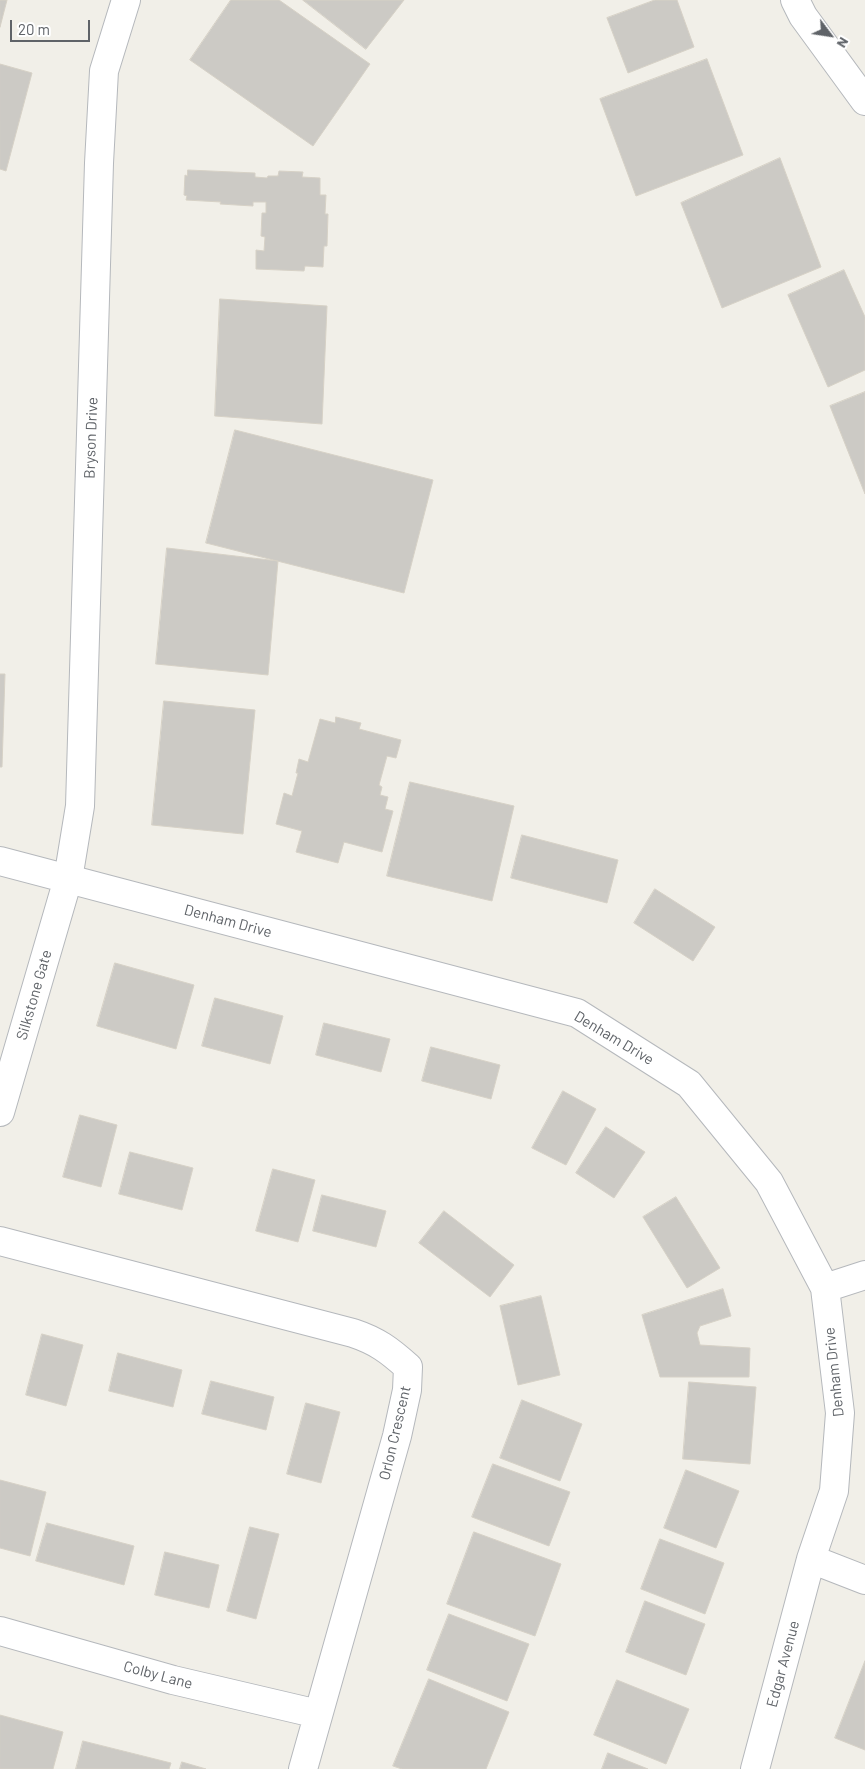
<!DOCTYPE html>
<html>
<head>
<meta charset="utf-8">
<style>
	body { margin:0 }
	#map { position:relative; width:865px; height:1769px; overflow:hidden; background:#f1efe8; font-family:Barlow,sans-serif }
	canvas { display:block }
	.north { position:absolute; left:805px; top:10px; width:50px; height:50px; -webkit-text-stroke:4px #fff; paint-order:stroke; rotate:121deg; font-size:14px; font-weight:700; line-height:20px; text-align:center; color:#5f6368 }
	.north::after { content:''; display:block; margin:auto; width:18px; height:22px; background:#5f6368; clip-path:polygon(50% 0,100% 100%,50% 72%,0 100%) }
	.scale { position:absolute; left:10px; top:20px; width:80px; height:22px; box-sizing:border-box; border:2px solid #5f6368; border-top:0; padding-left:6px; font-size:15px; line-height:18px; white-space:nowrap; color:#5f6368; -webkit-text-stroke:4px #fff; paint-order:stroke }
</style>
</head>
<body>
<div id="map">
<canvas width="865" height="1769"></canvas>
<div class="north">N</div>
<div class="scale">20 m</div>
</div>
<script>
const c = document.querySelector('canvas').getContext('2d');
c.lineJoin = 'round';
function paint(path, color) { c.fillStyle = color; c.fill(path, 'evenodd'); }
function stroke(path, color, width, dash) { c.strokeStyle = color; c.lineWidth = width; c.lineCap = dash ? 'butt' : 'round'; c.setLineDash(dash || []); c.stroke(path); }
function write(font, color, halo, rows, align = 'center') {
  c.font = font + ' Barlow,sans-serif'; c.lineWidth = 5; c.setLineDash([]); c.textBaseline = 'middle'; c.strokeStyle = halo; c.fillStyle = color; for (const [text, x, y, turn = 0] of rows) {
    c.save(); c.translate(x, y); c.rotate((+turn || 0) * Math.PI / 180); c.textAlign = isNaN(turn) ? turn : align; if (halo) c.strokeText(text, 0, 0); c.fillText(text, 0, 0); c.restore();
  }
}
const building = new Path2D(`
	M0 0H7L0 27Z
	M231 0H279L370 64 313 146 190 60Z
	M303 0H404L366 49Z
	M655 0H677L694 47 628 73 607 18Z
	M707 59 743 155 636 196 600 99Z
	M0 64 32 73 6 171 0 169Z
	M780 158 821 267 722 308 681 203Z
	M188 170 255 173V177L267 178 268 176H278L279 171 303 172 302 177 320 178V195H326L325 214H328L327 246H324L323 267 305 266 304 271 256 269V250L264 251 265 237 261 236 262 213H266V202H253V206L220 204 221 202 186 200 187 196 184 195 185 175 187 176Z
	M844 270 865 317V370L828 387 788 295Z
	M220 299 327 306 322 424 215 416Z
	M865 392V494L830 406Z
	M235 430 433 480 404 593 206 543Z
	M167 548 278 561 268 675 156 664Z
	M0 674H5L2 767H0Z
	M164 701 255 710 243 834 152 825Z
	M336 717 361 723 359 729 401 740 396 758 387 756 379 785 382 787 380 795 388 797 385 809 393 811 382 852 344 842 338 863 296 852 302 831 276 824 284 793 292 796 298 773H296L299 759 308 762 320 719 335 723Z
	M410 782 514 806 492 901 387 876Z
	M522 835 618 860 607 903 511 878Z
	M655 889 715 927 693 961 634 923Z
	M115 963 194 985 176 1049 97 1026Z
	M215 998 283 1016 270 1064 202 1046Z
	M324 1023 390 1039 381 1072 316 1055Z
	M431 1047 500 1065 491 1099 422 1081Z
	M563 1091 596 1109 566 1165 532 1148Z
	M80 1115 117 1125 101 1187 63 1177Z
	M606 1127 645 1152 614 1198 576 1173Z
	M130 1152 193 1168 182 1210 119 1194Z
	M273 1169 315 1180 298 1242 256 1231Z
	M322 1195 386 1211 376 1247 313 1231Z
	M676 1197 720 1268 687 1288 643 1217Z
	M444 1211 514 1265 490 1297 419 1243Z
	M723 1289 731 1316 700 1326 697 1333 700 1345 750 1348 749 1377H660L642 1315Z
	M541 1296 560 1375 518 1385 500 1306Z
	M42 1334 83 1345 66 1406 26 1395Z
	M118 1353 182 1370 173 1407 109 1391Z
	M211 1381 274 1397 266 1430 202 1414Z
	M689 1382 756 1387 750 1464 683 1459Z
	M522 1400 582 1424 560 1481 500 1458Z
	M306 1403 340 1412 321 1483 287 1474Z
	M493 1464 570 1492 549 1546 472 1517Z
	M686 1470 739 1491 716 1548 664 1528Z
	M0 1480 46 1492 30 1556 0 1548Z
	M47 1523 134 1546 124 1585 36 1561Z
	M250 1527 279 1534 256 1619 227 1611Z
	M474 1532 561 1564 535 1636 447 1604Z
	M660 1539 724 1563 705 1614 641 1589Z
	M165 1552 219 1565 209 1608 155 1595Z
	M645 1601 705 1624 686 1675 626 1652Z
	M449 1614 529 1644 507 1701 427 1670Z
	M865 1661V1750L835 1738Z
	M429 1679 509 1712 486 1769H402L393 1766Z
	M617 1680 689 1709 666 1764 594 1735Z
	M0 1715 63 1732 53 1769H0Z
	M83 1741 171 1763 169 1769H76Z
	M608 1753 648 1769H602Z
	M182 1762 206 1769H180Z`);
const minor = new Path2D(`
	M795 0 803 16 865 101
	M0 861 577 1013 689 1084 769 1182 825 1288 840 1413 834 1491 811 1559 755 1769
	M0 1112 68 879 80 806 99 163 104 71 126 0
	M0 1241 353 1333C377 1341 389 1350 408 1367L407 1390 397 1436 303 1769
	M825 1288 865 1275
	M811 1559 865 1580
	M0 1631 173 1680 318 1714`);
const streetNames = [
	["Bryson Drive",91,438,-88],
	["Denham Drive",228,921,15],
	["Silkstone Gate",34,995,-74],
	["Denham Drive",614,1038,31],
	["Denham Drive",834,1372,-96],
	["Orlon Crescent",395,1433,-77],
	["Edgar Avenue",783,1664,-75],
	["Colby Lane",158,1675,15]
];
paint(building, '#cccac5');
stroke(building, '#d6d1c6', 1);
stroke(minor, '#b5b8bc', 30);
stroke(minor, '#fff', 28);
write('15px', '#5f6368', '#fff', streetNames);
</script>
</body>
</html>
